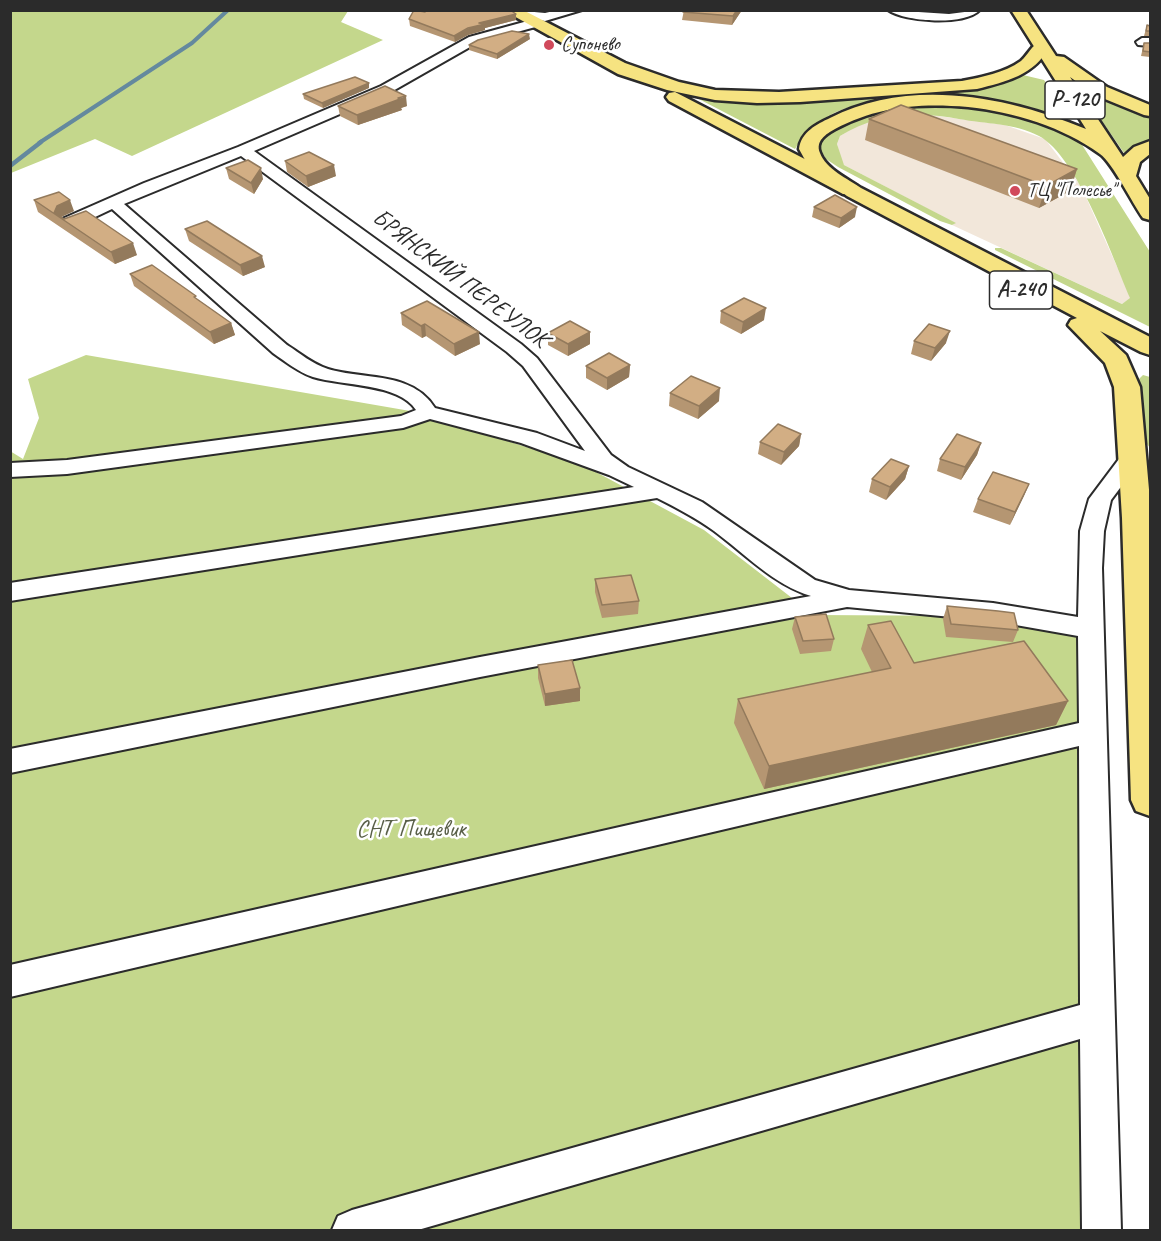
<!DOCTYPE html>
<html>
<head>
<meta charset="utf-8">
<style>
	body { margin:0 }
	#map { position:relative; width:1161px; height:1241px; overflow:hidden; background:#fff; font-family:Caveat,sans-serif }
	canvas { display:block }
	.frame { position:absolute; inset:0; border:12px solid #2b2b2b; pointer-events:none }
</style>
</head>
<body>
<div id="map">
<canvas width="1161" height="1241"></canvas>
<div class="frame"></div>
</div>
<script>
const c = document.querySelector('canvas').getContext('2d');
c.lineJoin = 'round';
function paint(path, color) { c.fillStyle = color; c.fill(path, 'evenodd'); }
function stroke(path, color, width, dash) { c.strokeStyle = color; c.lineWidth = width; c.lineCap = dash ? 'butt' : 'round'; c.setLineDash(dash || []); c.stroke(path); }
function write(font, color, halo, rows, align = 'center') {
  c.font = font + ' Caveat,sans-serif'; c.lineWidth = 5; c.setLineDash([]); c.textBaseline = 'middle'; c.strokeStyle = halo; c.fillStyle = color; for (const [text, x, y, turn = 0] of rows) {
    c.save(); c.translate(x, y); c.rotate((+turn || 0) * Math.PI / 180); c.textAlign = isNaN(turn) ? turn : align; if (halo) c.strokeText(text, 0, 0); c.fillText(text, 0, 0); c.restore();
  }
}
const built = new Path2D(`
	M924 114 1005 125 1045 139 1081 186 1131 298 1122 304 952 225 955 223 844 165 842 162 837 144 840 136 853 128 870 121Z`);
const green = new Path2D(`
	M10 11H348L341 22 383 40 132 156 95 139 11 173Z
	M1023 75 1044 80 1073 124C1055 117 1036 109 1017 106 994 104 971 104 948 102 892 99 829 94 795 149L695 97 1000 83Z
	M1075 82 1150 115V142L1136 146 1124 153Z
	M950 104 987 108 1043 122 1079 140 1150 252V327L995 250V248H1001L1122 304 1130 298C1113 258 1077 156 1039 136 1014 123 986 124 959 119 919 111 874 114 840 136L837 144 844 165 956 223 952 225 940 221 838 167 826 159 820 149C819 128 875 110 894 107 912 104 932 105 950 104Z
	M86 355 416 412 583 465 704 530 814 615 989 616 1090 629 1117 1230H11L10 451 23 459 39 418 28 379Z
	M1143 375 1150 377V448L1147 444 1139 379Z`);
const streamFar1 = new Path2D(`
	M39 143 192 43 228 10`);
const stream = new Path2D(`
	M10 166 41 142`);
const minor = new Path2D(`
	M513 10 545 13 558 10H582L545 21 513 15Z
	M888 10 949 14 980 10C965 26 905 22 888 10Z
	M535 19 539 20V26L477 43 391 92 254 151 521 344 537 358 611 455 628 467 702 502 815 580 849 590 993 603 1078 617 1080 531 1089 499 1125 451 1133 449 1141 451 1144 456 1111 500 1104 531 1102 568 1121 1230H1082L1080 1039 418 1230H332L338 1216 352 1210 1080 1005 1079 746 10 997V965L1079 723 1078 636 993 621 847 607 480 677 10 773V749L480 657 811 596C774 585 745 554 714 531 696 518 677 508 657 498L10 601V583L634 487 609 475 521 443 430 419 403 428 67 474 10 477V463L67 460 401 416 416 410C399 383 342 386 313 377 298 372 286 362 273 353L112 209 74 227 68 228 60 223 62 219 144 183 238 147 381 86 469 37ZM241 156 507 352 523 366 585 451 537 433 435 408C412 371 364 380 328 369 312 364 300 353 287 345L124 204Z
	M1142 38H1150V46L1138 45 1136 42Z`);
const major = new Path2D(`
	M503 10H523L625 63 679 82 715 90 779 92 962 81C982 77 1004 73 1021 61 1028 55 1032 44 1041 42L1049 47C1035 75 1005 82 977 89L800 102 757 103 715 100 667 90 618 74Z
	M675 92 857 186 860 190 857 194H843L669 101 666 97 669 93Z`);
const highway = new Path2D(`
	M1011 10H1026L1056 56 1064 57 1107 87 1150 105V116L1144 115 1095 95 1070 77 1123 157 1134 147 1150 141V154L1140 162 1136 176 1150 199V220L1143 218C1132 203 1113 163 1100 154 1063 127 1014 112 968 107 919 103 879 106 835 129 826 134 815 141 820 153 826 169 848 179 861 188L1150 337V355L1141 352 1100 331 1126 355 1140 387 1150 501V816L1136 811 1131 800 1122 518 1114 387 1105 363 1068 325 1071 320 1077 318 847 196 810 169 799 149C801 132 817 124 830 118 909 77 1007 96 1086 129Z`);
const wall = new Path2D(`
	M684 10H742L732 25 682 20Z
	M425 12 516 20 485 28V30L468 35 455 42 410 26 409 19Z
	M1147 25 1150 26V36H1144Z
	M530 39 497 59 469 50V45Z
	M1144 43H1150V57L1141 56Z
	M369 88 323 108 304 99 303 94Z
	M338 106H407L401 108 402 110 358 125 340 116Z
	M869 119 1077 169 1070 191 1039 208 865 140Z
	M285 161 336 176 308 187 287 172Z
	M226 168 263 179 254 194 229 179Z
	M34 200 74 211 61 217 137 255 115 264 38 212Z
	M814 207 855 217 839 228 812 217Z
	M185 229 265 267 243 276 189 241Z
	M130 274 197 299 231 323 235 335 214 344 134 286Z
	M721 311 764 320 741 334 720 323Z
	M401 313 480 344 455 356 426 336 422 338 402 325Z
	M590 332V344L568 356 548 345V333Z
	M914 341 946 343 931 361 911 354Z
	M630 365 629 377 607 390 586 378V366Z
	M670 393 719 401 698 419 669 406Z
	M801 434 799 446 781 465 758 454 760 442Z
	M981 443 977 455 961 480 937 471 940 459Z
	M909 466 905 479 886 500 869 492 872 479Z
	M1029 484 1010 525 973 512 978 499Z
	M595 579 639 601 638 614 602 618 595 592Z
	M947 606 1018 630 1013 642 946 637 943 619Z
	M795 617 834 639 831 651 800 654 792 629Z
	M868 625 914 663 1068 701 1056 725 764 789 734 723 738 699 872 672 861 649Z
	M538 665 580 701 545 706 538 678Z`);
const shadedWall = new Path2D(`
	M737 10H742L732 25 733 16Z
	M516 14V20L485 28V30L468 35 455 42 454 36 479 23Z
	M529 34 530 39 497 59V54Z
	M369 83V88L323 108 322 103Z
	M406 96 407 106 401 108 402 110 358 125 357 115Z
	M334 165 336 176 308 187 306 176Z
	M261 168 263 179 254 194 251 183Z
	M1077 169 1070 191 1039 208 1046 186Z
	M70 200 74 211 61 217 54 213 57 206Z
	M857 207 855 217 839 228 841 218Z
	M133 243 137 255 115 264 111 252Z
	M262 256 265 267 243 276 240 265Z
	M766 308 764 320 741 334 743 322Z
	M231 323 235 335 214 344 210 332Z
	M425 324 426 336 422 338 421 326Z
	M950 331 946 343 931 361 935 348Z
	M479 332 480 344 455 356 454 344Z
	M590 332V344L568 356V344Z
	M630 365 629 377 607 390V378Z
	M720 388 719 401 698 419 699 406Z
	M801 434 799 446 781 465 784 452Z
	M981 443 977 455 961 480 965 467Z
	M909 466 905 479 886 500 890 487Z
	M1029 484 1024 496 1010 525 1015 512Z
	M580 688V701L545 706V694Z
	M1068 701 1056 725 764 789 769 766Z`);
const building = new Path2D(`
	M414 10 425 12 428 10H510L516 14 479 23 485 24 468 28 454 36 409 19Z
	M684 10H737L733 16 683 12Z
	M1147 25 1150 26V31H1146Z
	M512 31 529 34 497 54 469 45 478 40Z
	M1144 43H1150V52L1143 51Z
	M355 77 369 83 322 103 303 94Z
	M385 86 406 96 398 98 400 99 357 115 338 106Z
	M901 105 1077 169 1046 186 869 119Z
	M309 152 334 165 306 176 285 161Z
	M248 160 261 168 251 183 226 168Z
	M59 192 70 200 57 206 54 213 64 219 86 211 133 243 111 252 34 200Z
	M835 195 857 207 841 218 814 207Z
	M207 221 262 256 240 265 185 229Z
	M152 265 196 296 194 297 231 323 210 332 130 274Z
	M744 298 766 308 743 322 721 311Z
	M427 301 479 332 454 344 425 324 421 326 401 313Z
	M570 321 590 332 568 344 548 333Z
	M929 324 950 331 935 348 914 341Z
	M609 353 630 365 607 378 586 366Z
	M691 376 720 388 699 406 670 393Z
	M778 424 801 434 784 452 760 442Z
	M957 434 981 443 965 467 940 459Z
	M891 459 909 466 890 487 872 479Z
	M993 472 1029 484 1015 512 978 499Z
	M631 575 639 601 602 605 595 579Z
	M947 606 998 611 1014 613 1018 630 951 624Z
	M826 614 834 639 803 641 795 617Z
	M891 621 914 663 1024 641 1068 701 769 766 738 699 891 668 868 625Z
	M572 660 580 688 545 694 538 665Z`);
const markers = [
	[549,45,6,"#d1495b"],
	[1015,191,6,"#d1495b"]
];
const farPoinames = [
	["Супонево",561,45],
	["ТЦ \"Полесье\"",1027,191]
];
const shields = [
	[1075,100,60],
	[1021,290,63]
];
const shieldNames = [
	["Р-120",1075,100],
	["А-240",1021,290]
];
const streetNames = [
	["БРЯНСКИЙ ПЕРЕУЛОК",460,279,37]
];
const parkNames = [
	["СНТ Пищевик",411,830]
];
paint(built, '#f2e7da');
paint(green, '#c4d78c');
stroke(streamFar1, '#64899e', 4);
stroke(stream, '#64899e', 4.5);
stroke(minor, '#2b2b2b', 4);
stroke(major, '#2b2b2b', 5);
stroke(highway, '#2b2b2b', 5);
paint(minor, '#fff');
paint(major, '#f6e381');
paint(highway, '#f6e381');
paint(wall, '#b59672');
paint(shadedWall, '#937a5c');
paint(building, '#d2ae84');
stroke(building, '#937a5c', 1.5);
for (const [x, y, r, color] of markers) { const dot = new Path2D(); dot.arc(x, y, r, 0, 2 * Math.PI); c.fillStyle = color; c.fill(dot); stroke(dot, '#fff', 2); }
write('20px', '#2b2b2b', '#fff', farPoinames, 'left');
for (const [x, y, w] of shields) { const box = new Path2D(); box.roundRect(x - w / 2, y - 19, w, 38, 4.5); c.fillStyle = '#fff'; c.fill(box); stroke(box, '#2b2b2b', 1.5); }
write('bold 22px', '#2b2b2b', null, shieldNames);
write('24px', '#2b2b2b', '#fff', streetNames);
write('24px', '#595f48', '#fff', parkNames);
</script>
</body>
</html>
